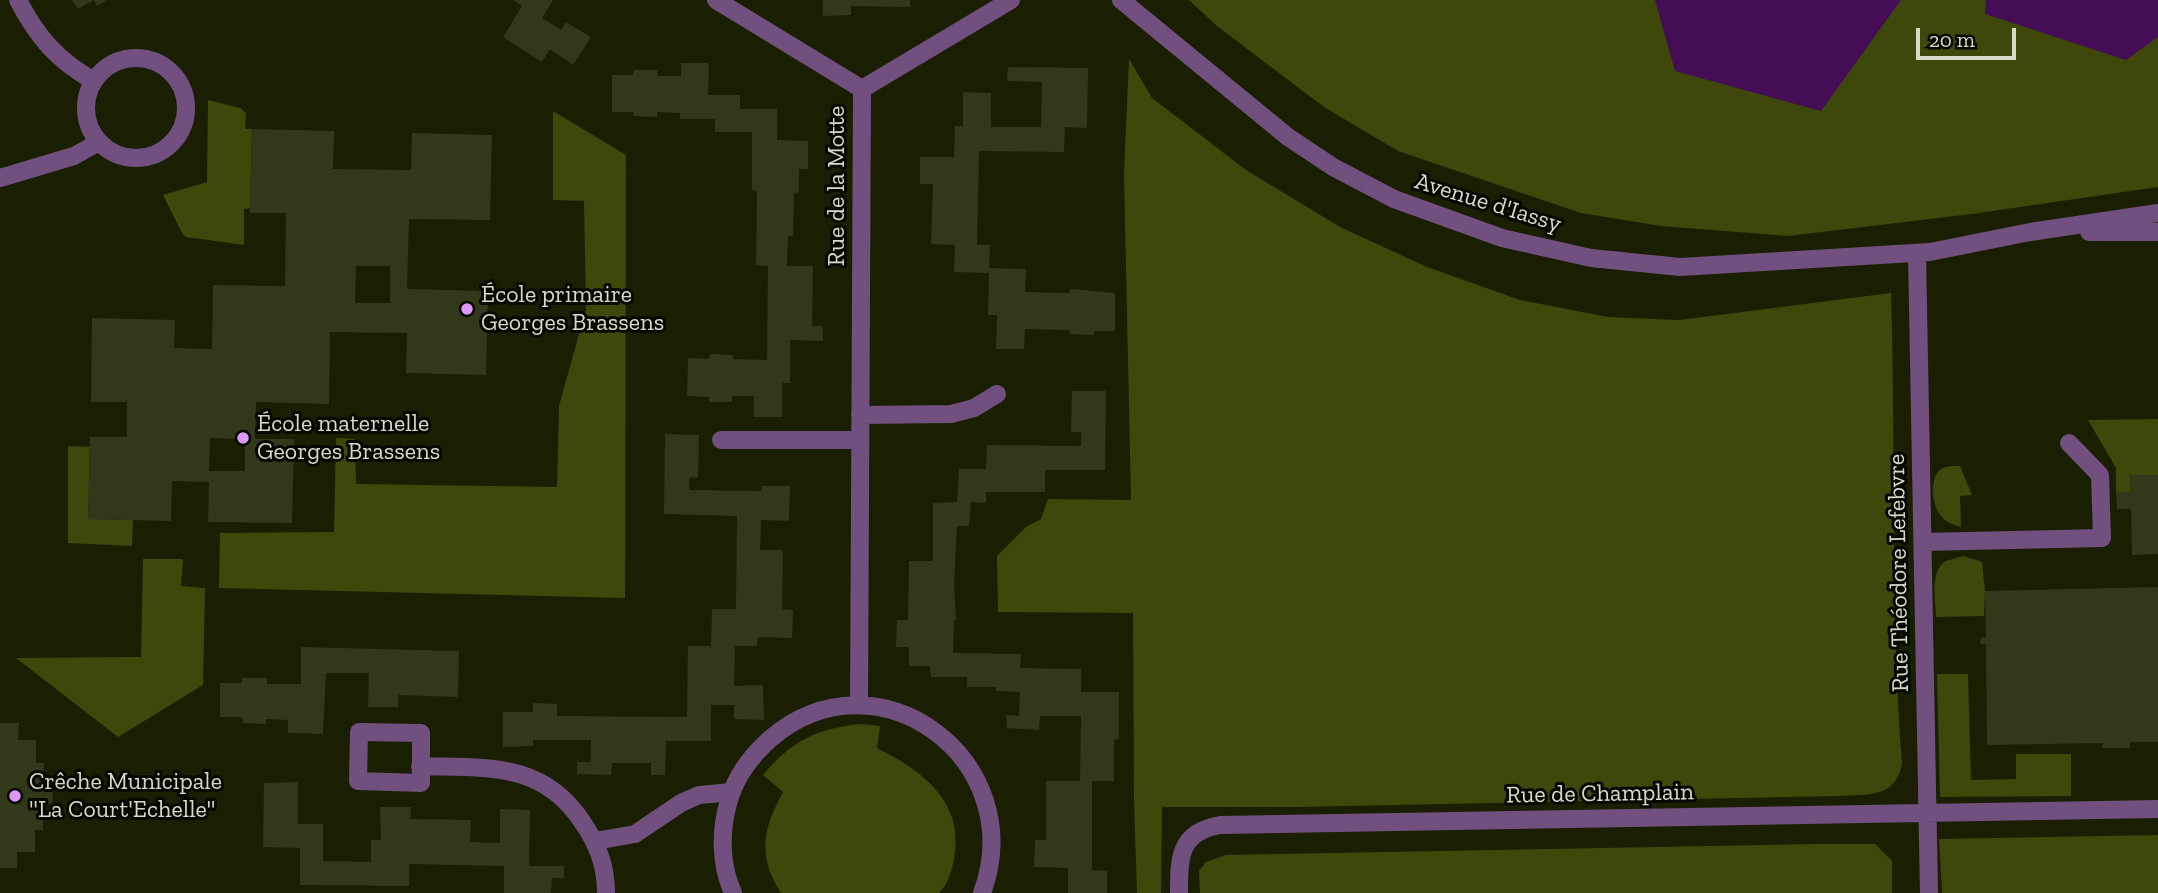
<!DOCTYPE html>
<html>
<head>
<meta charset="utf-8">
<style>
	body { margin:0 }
	#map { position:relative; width:2158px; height:893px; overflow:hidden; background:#1a1f02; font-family:"Zilla Slab",serif }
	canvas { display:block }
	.scale { position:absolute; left:1916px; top:28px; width:100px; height:32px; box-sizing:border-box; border:4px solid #d6dbc9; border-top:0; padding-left:9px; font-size:21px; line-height:24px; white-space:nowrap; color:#d6dbc9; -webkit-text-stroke:5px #060801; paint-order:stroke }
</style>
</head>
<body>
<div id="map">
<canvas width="2158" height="893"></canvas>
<div class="scale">20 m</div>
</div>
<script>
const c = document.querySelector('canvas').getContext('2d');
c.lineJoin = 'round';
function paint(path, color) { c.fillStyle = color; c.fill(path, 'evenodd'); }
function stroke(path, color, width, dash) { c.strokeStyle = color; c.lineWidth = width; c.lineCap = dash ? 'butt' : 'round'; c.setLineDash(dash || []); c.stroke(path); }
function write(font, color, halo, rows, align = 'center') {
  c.font = font + ' "Zilla Slab",serif'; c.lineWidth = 6; c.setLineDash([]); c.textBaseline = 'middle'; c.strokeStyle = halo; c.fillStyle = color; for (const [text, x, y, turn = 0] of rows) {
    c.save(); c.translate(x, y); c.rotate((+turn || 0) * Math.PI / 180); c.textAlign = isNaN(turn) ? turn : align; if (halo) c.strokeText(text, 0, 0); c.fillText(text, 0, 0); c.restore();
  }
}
const green = new Path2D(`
	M1189 0H2158V187L1972 214 1788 236 1661 226 1581 213 1398 151 1324 107 1217 26Z
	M1129 59 1152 98 1246 170 1340 227 1427 267 1520 300 1608 317 1679 320 1891 293C1896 450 1890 607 1902 764 1895 799 1867 794 1837 796L1295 807H1162L1161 893H1137L1134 802 1133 613 998 612 997 556 1026 527 1041 519 1048 499 1131 500 1124 174Z
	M208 100 240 108 246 113 245 129H252L250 208 244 209V245L186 237 182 233 163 195 207 182Z
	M553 111 626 155 625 598 219 588 220 533 334 532 336 438 355 439 356 484 557 487 559 406 586 309 584 201 553 200Z
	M2158 419V475H2130L2131 492H2116V468L2088 420Z
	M68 446 90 447 88 519 133 520 132 546 68 543Z
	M1960 466 1972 495 1960 496 1961 527C1954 525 1945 522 1941 516 1932 506 1928 475 1943 468 1947 466 1956 466 1960 466Z
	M1963 556 1982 562 1985 591 1984 616 1936 617C1936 601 1929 571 1946 561 1951 559 1958 558 1963 556Z
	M143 559H183L181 586 205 588 203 685 118 737 16 658 141 657Z
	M1937 674H1968L1971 780 2016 779V754H2071V796L1940 797Z
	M860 724 880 726 877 748C922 771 965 801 954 859 951 872 949 883 939 893H781C757 855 763 829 783 792L763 775C792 741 815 729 860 724Z
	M2158 835V893H1942L1939 839Z
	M1817 844H1875L1892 861V893H1200L1199 871 1206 862 1226 855Z`);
const water = new Path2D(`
	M1655 0H1901L1821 111 1675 71Z
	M1986 0H2158V37L2126 60 1985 14Z`);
const building = new Path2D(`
	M72 0H107L97 6 94 0 78 9Z
	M513 0H553L542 18 561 30 566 22 591 37 573 65 550 49 542 62 503 37 522 6Z
	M823 0H910V7L851 6V15L823 16Z
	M681 63H709L708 95H740V109H777V140L808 141V169H799V192L794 193 793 236H788L787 266H813L812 326H823V341L790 340V383H782V417H754V396H732V402H709V397L687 396 688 358 709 359 710 354 733 355V359L767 360 768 266 756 265 757 191 752 190V132H715V119H680V113L657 112V117L634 116 633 112H612V75H633L634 70H657L658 76H681Z
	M1008 67 1088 68 1087 128 1065 127 1064 152 979 151 977 245H990L989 268 1026 269 1025 292 1069 293 1070 289 1115 293V331H1094V335L1070 334 1069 330 1025 329 1024 349H996L997 315H988L989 273 954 272 955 245 931 244 933 184H920V157H954L955 126H963V92L991 93V127H1041L1042 82 1007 81Z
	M252 129 334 131 333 169 411 170 412 133 492 135 490 220 409 219 407 289 488 291 486 375 406 373 407 333 330 332 329 404 256 402 255 439H294L292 523 208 522 209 482 172 481 171 521 88 519 90 437H127V402H91L92 318 175 320 174 348 212 349 213 285 285 286 286 213H250ZM356 266H390V303H355ZM210 438 245 439V471H209Z
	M1072 391H1106L1105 470H1045V492H986V503L971 502 969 526H957L954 584 956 620H954L953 653 1021 654 1020 668 1081 669V692H1119V739L1114 740V781H1092V870L1107 871V893H1068V868L1034 867 1035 840H1046V781H1080L1081 716H1040L1039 730 1007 728 1006 715 1019 716 1020 692 996 691V687H967V677H931L930 666H909V647H896L897 620H908L909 561H933V503L957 502 959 469H986L987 445 1081 446V432H1071Z
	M665 434 699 435 698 477 689 478V490L762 491 761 486H790L789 521 761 520 760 550H783L782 609 793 610 792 638 758 637 757 646H735L734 686 763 685 764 720 734 719V705H711V741H666L665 775H651V763H612L611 775 577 774V762H591V740H533V746L503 747V712H533V703L557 704V716L687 717 688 646H711L712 609H736L737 516 664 514Z
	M2130 475H2158V554L2132 555 2131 509H2117L2116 492H2131Z
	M2158 587V742H2130V748H2102L2103 743 1987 745 1986 644H1980L1981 637 1986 638 1985 591Z
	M301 647 459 651 458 697 398 695V707H368L369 673H326L323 734 288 733V720L266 719V724L243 723 242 717H220V683H242V678H267V684H301Z
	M0 723H19L18 740H36V763H44L43 789 53 790 52 804 43 803V830H35V852H17V868H0Z
	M298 782V824H323V861L371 862V840H381L380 807H411L410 819 471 820 470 842 500 843V809L530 810 529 866H564V878H552L551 893H504V866L409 864V886L300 885V848L263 847 264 783Z`);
const minor = new Path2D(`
	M18 0C37 37 58 61 94 81
	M716 0 862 89
	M1121 0 1288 137 1333 167 1394 199 1502 238 1591 258 1680 267 1930 252 2030 232 2158 213
	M86 108a50 50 0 1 1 100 0a50 50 0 1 1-100 0Z
	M0 178 74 156 99 142
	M2089 232H2158
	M1917 253 1929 893
	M860 415 951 414 974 408 997 394
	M721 440H860
	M1923 542 2102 538 2100 475 2069 443
	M859 705 862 89 1011 0
	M359 732 421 733V783L358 781Z
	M420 766C486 768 543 761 583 823 598 845 606 866 606 893
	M595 841 635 834 681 803 699 795 732 792
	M733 893C720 864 720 830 729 800 736 776 751 756 770 739 878 646 1031 761 982 893
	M1179 893C1179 858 1179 832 1220 825L2158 809`);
const markers = [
	[467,309,7,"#db99f5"],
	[243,438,7,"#db99f5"],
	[15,796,7,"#db99f5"]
];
const streetNames = [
	["Rue de la Motte",837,186,-90],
	["Avenue d'Iassy",1488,203,17],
	["Rue Théodore Lefebvre",1899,573,-91],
	["Rue de Champlain",1600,794,-1]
];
const poiNames = [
	["École primaire",481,295],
	["Georges Brassens",481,323],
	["École maternelle",257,424],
	["Georges Brassens",257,452],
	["Crêche Municipale",29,782],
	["\"La Court'Echelle\"",29,810]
];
paint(green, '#3e480a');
paint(water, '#440d56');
paint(building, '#32381a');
stroke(minor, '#714f7f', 18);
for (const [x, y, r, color] of markers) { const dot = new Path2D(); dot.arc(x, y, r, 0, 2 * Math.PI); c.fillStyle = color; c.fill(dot); stroke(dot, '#060801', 2.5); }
write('24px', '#d6dbc9', '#060801', streetNames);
write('24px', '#d6dbc9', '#060801', poiNames, 'left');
</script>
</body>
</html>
